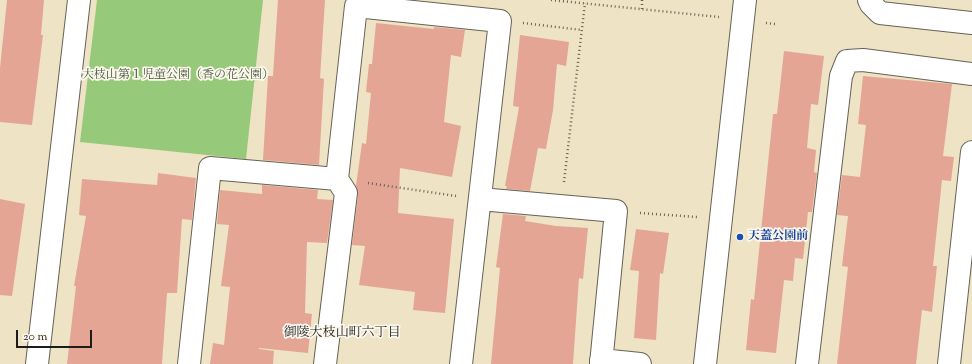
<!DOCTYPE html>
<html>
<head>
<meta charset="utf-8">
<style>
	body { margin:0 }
	#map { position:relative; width:972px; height:364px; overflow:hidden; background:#eee3c4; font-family:"Sorts Mill Goudy",serif }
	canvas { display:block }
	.scale { position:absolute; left:16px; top:330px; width:76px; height:18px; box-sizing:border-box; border:2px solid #1c1c1c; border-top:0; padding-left:5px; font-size:12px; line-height:14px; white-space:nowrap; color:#1c1c1c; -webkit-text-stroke:3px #fbf7ec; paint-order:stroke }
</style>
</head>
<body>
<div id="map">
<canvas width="972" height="364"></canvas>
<div class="scale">20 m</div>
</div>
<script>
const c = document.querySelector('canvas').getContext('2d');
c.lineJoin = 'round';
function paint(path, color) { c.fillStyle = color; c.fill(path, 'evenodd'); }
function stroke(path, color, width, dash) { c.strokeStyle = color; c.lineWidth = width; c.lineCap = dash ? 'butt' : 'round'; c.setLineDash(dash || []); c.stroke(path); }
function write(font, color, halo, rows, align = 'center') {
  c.font = font + ' "Sorts Mill Goudy","Noto Serif JP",serif'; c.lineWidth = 3.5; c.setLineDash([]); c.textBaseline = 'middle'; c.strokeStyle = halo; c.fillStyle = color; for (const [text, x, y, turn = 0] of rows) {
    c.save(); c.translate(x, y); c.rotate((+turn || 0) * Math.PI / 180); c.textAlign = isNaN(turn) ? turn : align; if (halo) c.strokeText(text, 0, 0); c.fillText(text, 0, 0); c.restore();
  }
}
const green = new Path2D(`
	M97 0H263L246 159 80 142Z`);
const building = new Path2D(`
	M7 0H44L41 35H43L32 125 0 122V68Z
	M278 0H325L320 78 324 79 319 165 263 160 268 76H273Z
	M376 23 434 29V27L465 30 461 57 451 55 444 122 461 126 452 177 400 168 398 213 454 219 445 313 413 310 415 292 359 285 365 246 352 245 358 195 356 186 362 143 366 144 371 93 366 92 369 64H372Z
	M520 35 569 42 566 66 557 64 553 110 546 149 538 148 530 191 506 189 507 186H505L519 107 513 106Z
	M784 51 824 56 818 105 811 104 807 148 816 150 814 172 817 173 812 212H808L803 259 795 258 793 281 784 280 776 353 746 350 751 299 754 300 773 114H777Z
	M863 76 952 84 943 156 954 157 951 181 942 180 933 266H937L932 312 922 310 916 364H837L848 267 842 266 848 216 837 215 842 175 860 177 866 125 858 124Z
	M158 173 196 178 192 220 182 219 177 293H167L162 364H67L76 286H74L86 216 79 215 82 179 157 185Z
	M262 185 318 190 317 199 333 200 327 243 307 242 305 313 312 314 308 353 259 348V349L274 351 273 364H210L213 343 224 345 230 287 221 286 229 225 217 224 220 190 262 194Z
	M0 199 25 204 12 296 0 295Z
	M503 214 526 216 525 221 556 226 588 228 583 279 579 278 573 364H491L500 268 496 267Z
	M636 229 669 233 663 274 660 273 656 340 634 338 639 271 630 270Z`);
const path = new Path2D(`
	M551 0 719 17
	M642 9V0
	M523 23 582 30
	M766 23 775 24
	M564 182 585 3
	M368 183 456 196
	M640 213 697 217`);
const minor = new Path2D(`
	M869 0 871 4 880 13 972 23
	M337 179 356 6 500 21 461 364
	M480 199 616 211 601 364
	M601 360 640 364
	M37 364 79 0
	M189 364 210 168 337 179 346 193 325 364
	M705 364 745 0
	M807 364 841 76 847 61 863 60 972 74
	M949 364 972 152`);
const markers = [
	[740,237,4,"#1a4fb4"]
];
const parkNames = [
	["大枝山第１児童公園（香の花公園）",178,76]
];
const transitNames = [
	["天蓋公園前",748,237]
];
const neighbourhoodNames = [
	["御陵大枝山町六丁目",342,334]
];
paint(green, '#97c97a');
paint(building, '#e4a595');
stroke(minor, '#666257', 24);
stroke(path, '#666257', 2.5, [1, 3]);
stroke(minor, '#fff', 22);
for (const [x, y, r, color] of markers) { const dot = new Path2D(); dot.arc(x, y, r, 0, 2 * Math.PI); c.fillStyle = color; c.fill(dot); stroke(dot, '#fbf7ec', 1.5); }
write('12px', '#47593d', '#fbf7ec', parkNames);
write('bold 12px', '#164399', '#fbf7ec', transitNames, 'left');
write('13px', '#1c1c1c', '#fbf7ec', neighbourhoodNames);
</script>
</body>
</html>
